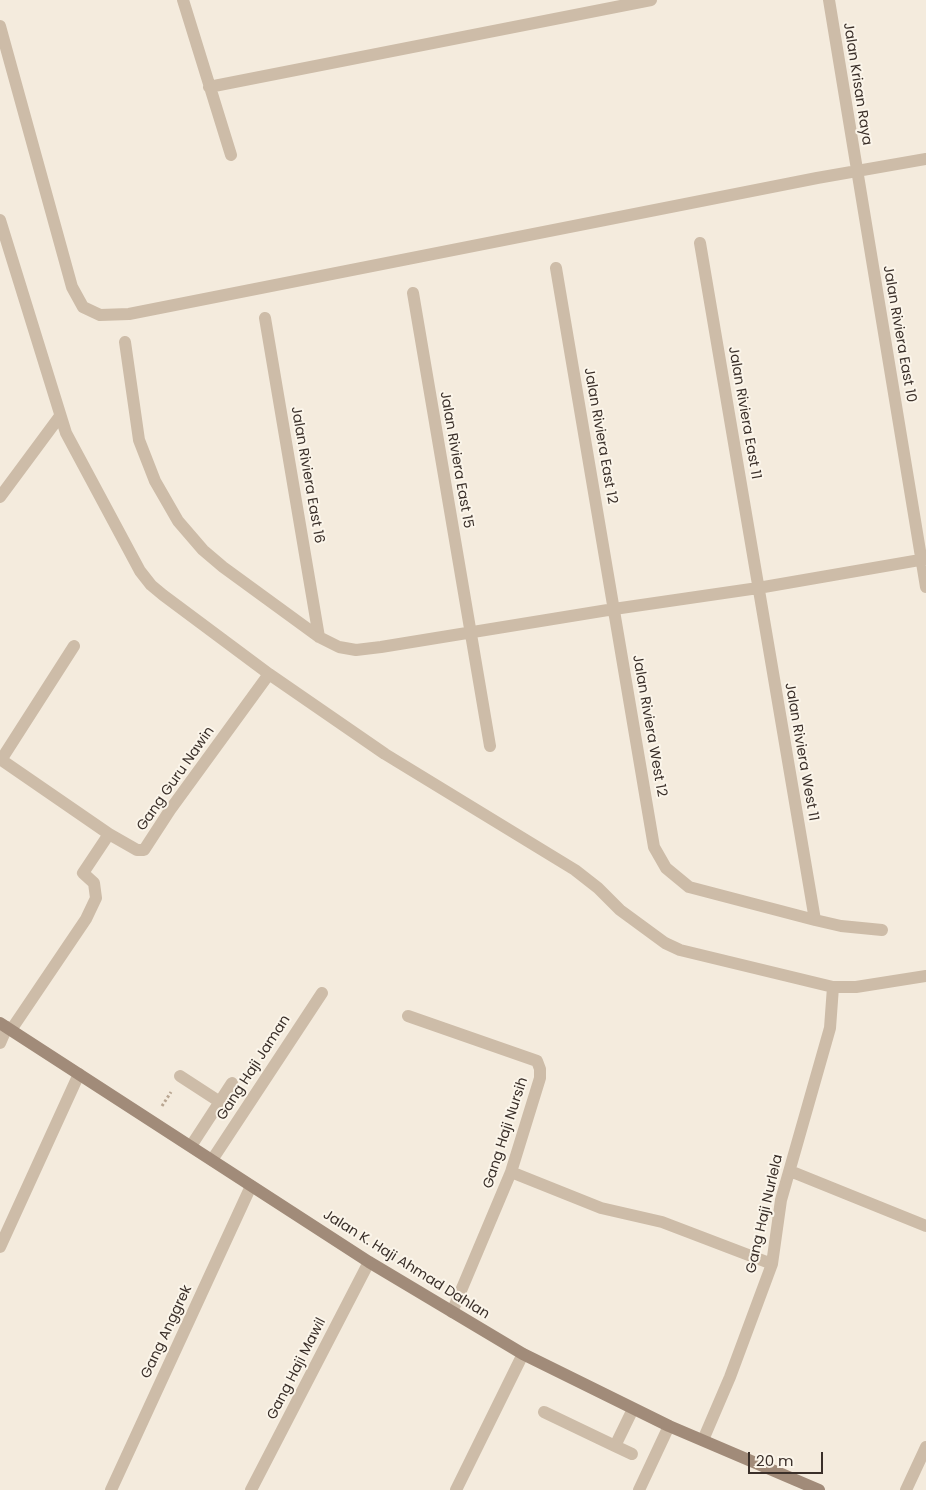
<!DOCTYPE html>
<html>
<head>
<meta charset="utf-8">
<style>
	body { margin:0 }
	#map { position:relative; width:926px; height:1490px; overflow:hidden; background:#f4ebdd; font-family:Poppins,sans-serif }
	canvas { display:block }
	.scale { position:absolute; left:748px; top:1452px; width:75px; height:22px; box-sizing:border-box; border:2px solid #3a2f29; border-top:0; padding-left:6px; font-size:15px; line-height:18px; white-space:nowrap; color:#3a2f29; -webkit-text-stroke:4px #fbf5ea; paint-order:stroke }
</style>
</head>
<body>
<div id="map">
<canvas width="926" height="1490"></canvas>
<div class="scale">20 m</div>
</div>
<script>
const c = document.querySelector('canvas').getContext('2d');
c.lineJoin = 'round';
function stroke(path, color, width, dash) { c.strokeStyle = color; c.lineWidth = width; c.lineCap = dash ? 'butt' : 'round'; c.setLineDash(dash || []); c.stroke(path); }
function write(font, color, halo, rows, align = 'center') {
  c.font = font + ' Poppins,sans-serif'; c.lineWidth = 4; c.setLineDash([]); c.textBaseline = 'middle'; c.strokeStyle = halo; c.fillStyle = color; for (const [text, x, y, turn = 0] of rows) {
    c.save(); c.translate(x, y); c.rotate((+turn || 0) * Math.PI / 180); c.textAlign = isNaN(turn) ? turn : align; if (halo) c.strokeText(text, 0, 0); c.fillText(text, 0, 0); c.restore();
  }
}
const path = new Path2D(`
	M162 1106 171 1092`);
const service = new Path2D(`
	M180 1076 220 1102
	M191 1146 232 1083
	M544 1412 615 1446 633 1409
	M615 1446 632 1454`);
const minor = new Path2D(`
	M183 0 231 155
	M829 0 926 587
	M0 26 72 287 83 307 100 315 129 314 817 178 926 159
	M209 87 651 0
	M0 220 66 433 140 571 151 585 163 595 269 674 385 754 575 870 598 888 620 910 665 943 680 950 833 987H856L926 976
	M700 243 815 920
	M556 268 654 847 666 868 689 887 815 920 841 926 882 930
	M413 293 490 746
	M265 318 319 637
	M125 342 139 440 155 481 178 521 203 550 223 567 319 637 339 647 356 650 381 647 614 609 758 588 926 559
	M0 497 60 416
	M0 759 109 834 137 850H144L170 810 269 674
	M1 760 74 646
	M408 1016 537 1061 540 1069V1078L511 1172 452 1312
	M11 1030 86 919 96 898 94 883 83 873 109 834
	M0 1043 7 1027
	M212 1160 322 993
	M790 1171 926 1226
	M511 1172 601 1208 662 1222 772 1264
	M0 1247 79 1074
	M703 1440 730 1377 772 1264 781 1200 830 1028 833 987
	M111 1490 251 1186
	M251 1490 369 1262
	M456 1490 523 1354
	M639 1490 669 1426
	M906 1490 926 1447`);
const secondary = new Path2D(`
	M0 1023 369 1262 523 1354 669 1426 819 1490`);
const streetNames = [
	["Jalan Krisan Raya",857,84,81],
	["Jalan Riviera East 10",899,334,80],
	["Jalan Riviera East 11",744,413,80],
	["Jalan Riviera East 12",600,436,80],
	["Jalan Riviera East 15",456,460,80],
	["Jalan Riviera East 16",307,475,80],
	["Jalan Riviera West 12",649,726,80],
	["Jalan Riviera West 11",801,752,80],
	["Gang Guru Nawin",176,779,-55],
	["Gang Haji Jaman",254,1068,-57],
	["Gang Haji Nursih",506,1133,-72],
	["Gang Haji Nurlela",765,1214,-77],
	["Jalan K. Haji Ahmad Dahlan",406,1265,32],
	["Gang Anggrek",167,1332,-65],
	["Gang Haji Mawil",297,1369,-63]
];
stroke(path, '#b9a692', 3, [2.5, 2.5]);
stroke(service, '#cdbca8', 12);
stroke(minor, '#cdbca8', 12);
stroke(secondary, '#a18b79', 12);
write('14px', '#3a2f29', '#fbf5ea', streetNames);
</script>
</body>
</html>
